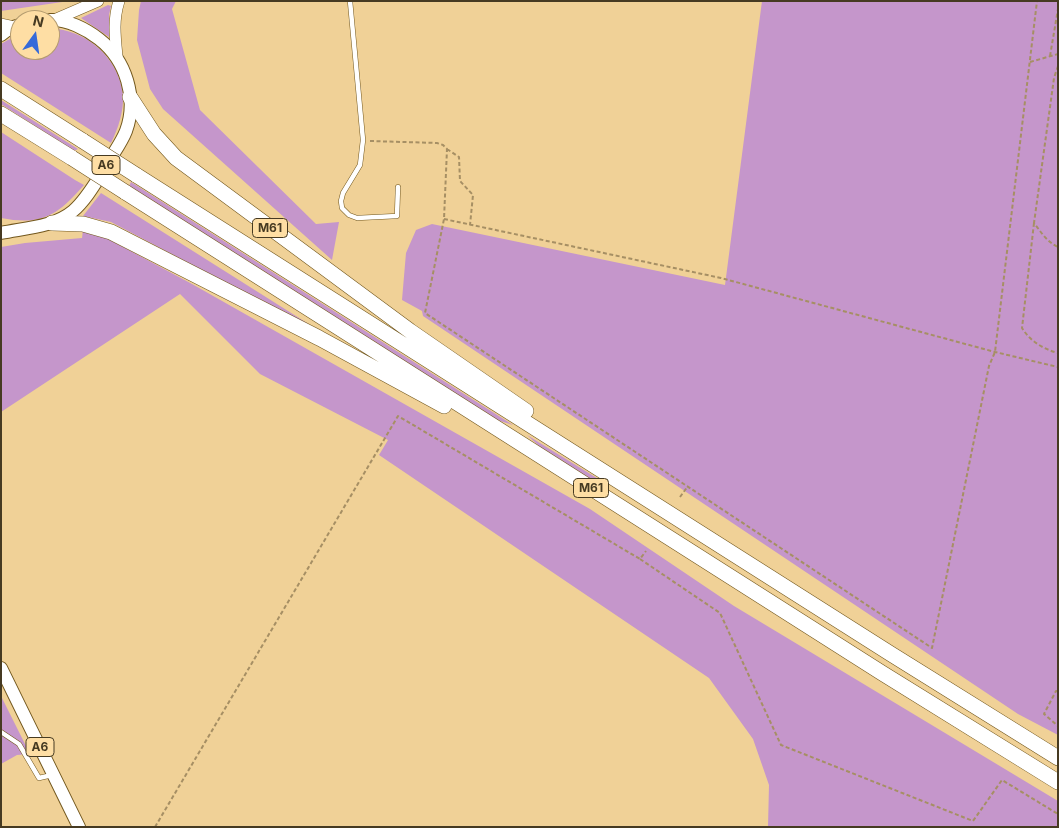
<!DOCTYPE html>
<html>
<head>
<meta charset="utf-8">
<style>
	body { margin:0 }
	#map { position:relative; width:1059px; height:828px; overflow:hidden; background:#f0d197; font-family:Inter,sans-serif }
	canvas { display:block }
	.frame { position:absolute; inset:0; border:2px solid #463a22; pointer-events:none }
	.north { position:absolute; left:10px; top:10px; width:50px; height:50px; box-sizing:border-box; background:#fedea4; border:1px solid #b49c70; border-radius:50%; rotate:14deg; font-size:14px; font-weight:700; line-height:20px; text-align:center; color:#463a22 }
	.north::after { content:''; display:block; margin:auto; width:18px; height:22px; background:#356ad9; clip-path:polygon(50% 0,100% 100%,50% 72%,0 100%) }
</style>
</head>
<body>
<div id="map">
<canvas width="1059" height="828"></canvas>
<div class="frame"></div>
<div class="north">N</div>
</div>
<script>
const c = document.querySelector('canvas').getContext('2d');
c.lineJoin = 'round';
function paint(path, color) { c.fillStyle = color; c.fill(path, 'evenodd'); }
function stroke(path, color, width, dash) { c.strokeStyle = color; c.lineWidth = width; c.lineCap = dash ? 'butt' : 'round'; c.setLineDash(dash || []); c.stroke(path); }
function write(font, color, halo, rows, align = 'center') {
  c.font = font + ' Inter,sans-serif'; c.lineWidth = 5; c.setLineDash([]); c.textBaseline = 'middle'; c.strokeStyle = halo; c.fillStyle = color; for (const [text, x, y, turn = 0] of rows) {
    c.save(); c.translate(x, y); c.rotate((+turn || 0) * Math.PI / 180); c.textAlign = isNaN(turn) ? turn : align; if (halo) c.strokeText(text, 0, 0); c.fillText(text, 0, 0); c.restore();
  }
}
const green = new Path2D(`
	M1 1H69L1 11Z
	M141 1H176L172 9 200 110 316 224 339 222 332 260 163 109 150 89 137 40 139 10Z
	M762 1H1058V735L1018 714 423 316 422 311 402 300 406 253 416 230 432 224 725 285Z
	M108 5 111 6 109 15V37L81 18Z
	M50 28C86 30 119 57 123 95 124 111 118 129 111 143L1 73V44L20 33V50H50Z
	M1 100 78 149 74 151 1 104Z
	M1 132 75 180 84 185C58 215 42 226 1 218Z
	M131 182 513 425 497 420 129 186Z
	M101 193 334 340 111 222 83 216Z
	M83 230 97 233 192 284 590 509 734 606 1058 801V827H768L769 785 753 739 709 678 379 455 388 440 260 374 180 294 1 412V247L25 243 82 238Z
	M527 435 600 480 594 481 539 446Z
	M1 696 30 754 17 755 1 764Z`);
const path = new Path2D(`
	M1050 56 1058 9
	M1030 62 1058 54
	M1058 66 1054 78 1034 223C1041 232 1047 242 1058 247
	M370 141 437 143 443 145 447 149 444 219 425 313 932 648 989 366 995 352 1037 1
	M447 149 459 157 460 181 473 195 470 225
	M444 219 721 278 995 352 1058 367
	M1034 223 1022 328C1030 341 1043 349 1058 353
	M680 497 688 486
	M640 559 720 613 781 745 973 821 1002 780 1058 814
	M1058 691H1056L1044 714 1058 726
	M155 827 398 416 640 559 646 551`);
const lane = new Path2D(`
	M350 1 363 140 360 165 343 193 341 201 342 208 349 215 357 218 397 216 398 187
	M1 732 19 744 39 778 52 775`);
const secondary = new Path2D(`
	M54 20 98 1
	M117 56C115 36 113 20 119 1`);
const primary = new Path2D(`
	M1 35 10 28 20 25
	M1 233C25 228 54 227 73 211 86 200 96 182 105 168 111 156 121 144 126 131 138 98 126 60 99 39 86 29 67 19 50 20
	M1 668 79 827`);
const highway = new Path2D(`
	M1 26 10 28
	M1 89 83 141
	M130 97 154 134 176 158 410 331 526 411
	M1 114 72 158
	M136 175 891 654 1058 758
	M125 192 882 673 1058 782
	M52 223 83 224 111 232 319 338 444 406`);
const highwayBridge = new Path2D(`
	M83 141 136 175
	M72 158 125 192`);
const shields = [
	[106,165,28],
	[270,228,35],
	[591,488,35],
	[40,747,28]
];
const shieldNames = [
	["A6",106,165],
	["M61",270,228],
	["M61",591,488],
	["A6",40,747]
];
paint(green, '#c596cb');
stroke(lane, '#72571d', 5.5);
stroke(secondary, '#72571d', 12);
stroke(primary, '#72571d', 14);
stroke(highway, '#72571d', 16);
stroke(path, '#a68f64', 2, [4, 2.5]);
stroke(lane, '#fff', 4.5);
stroke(secondary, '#fff', 11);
stroke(primary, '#fff', 12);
stroke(highway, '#fff', 15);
stroke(highwayBridge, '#72571d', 16, []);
stroke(highwayBridge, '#fff', 15);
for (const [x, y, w] of shields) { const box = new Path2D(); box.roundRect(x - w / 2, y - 9.5, w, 19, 4); c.fillStyle = '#fedea4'; c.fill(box); stroke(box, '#463a22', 1); }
write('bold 12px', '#463a22', null, shieldNames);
</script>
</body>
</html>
